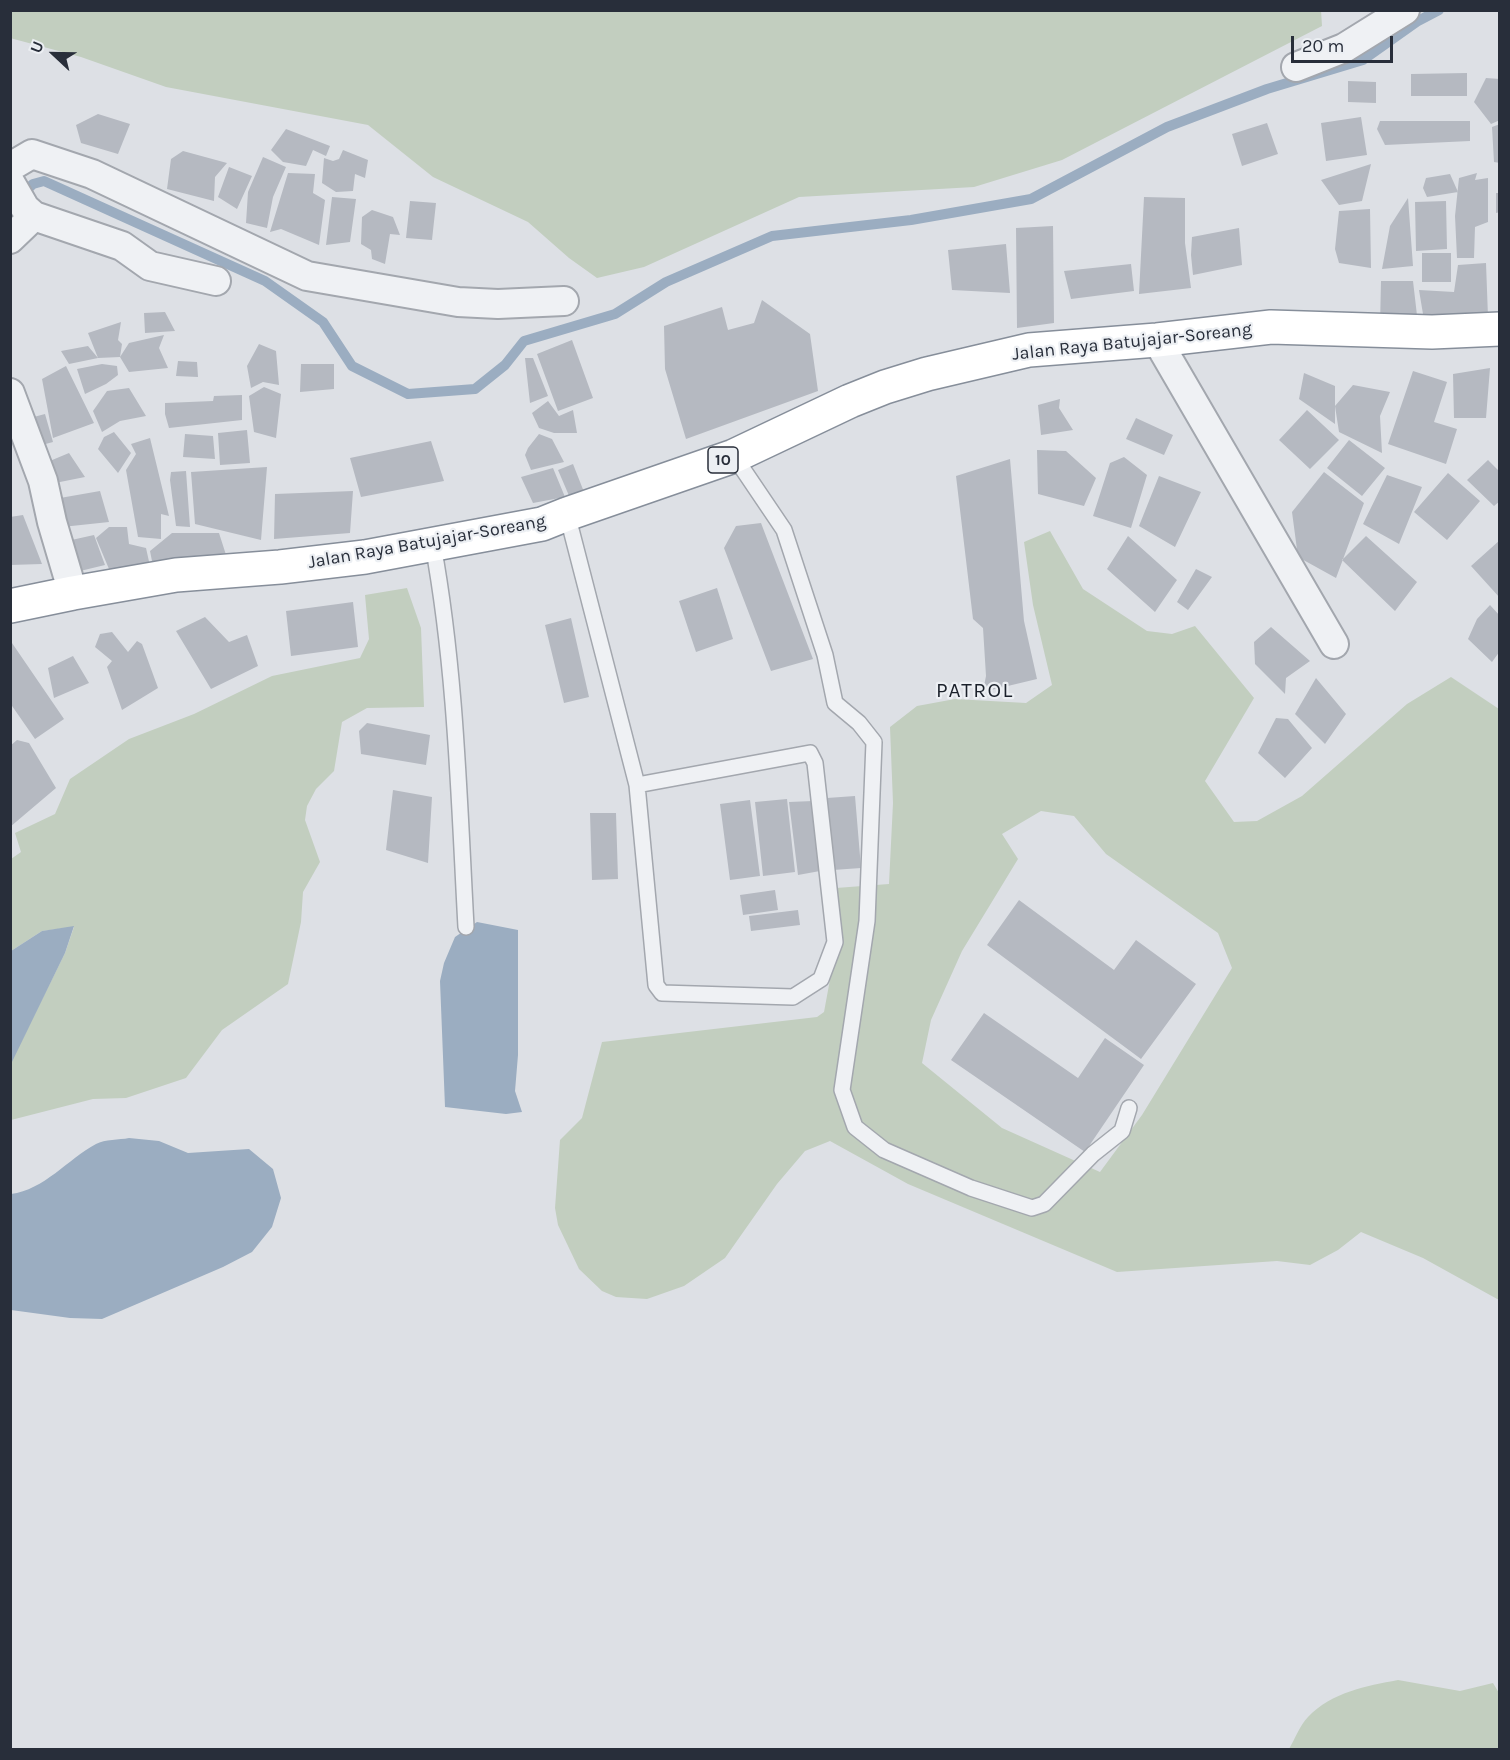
<!DOCTYPE html>
<html>
<head>
<meta charset="utf-8">
<style>
	body { margin:0 }
	#map { position:relative; width:1510px; height:1760px; overflow:hidden; background:#dde0e5; font-family:Karla,sans-serif }
	canvas { display:block }
	.frame { position:absolute; inset:0; border:12px solid #282e3a; pointer-events:none }
	.north { position:absolute; left:24px; top:24px; width:60px; height:60px; -webkit-text-stroke:4px #eceff3; paint-order:stroke; rotate:292deg; font-size:16px; font-weight:700; line-height:24px; text-align:center; color:#282e3a }
	.north::after { content:''; display:block; margin:auto; width:21px; height:27px; background:#282e3a; clip-path:polygon(50% 0,100% 100%,50% 72%,0 100%) }
	.scale { position:absolute; left:1291px; top:36px; width:102px; height:27px; box-sizing:border-box; border:3px solid #282e3a; border-top:0; padding-left:8px; font-size:18px; line-height:21px; white-space:nowrap; color:#282e3a; -webkit-text-stroke:4px #eceff3; paint-order:stroke }
</style>
</head>
<body>
<div id="map">
<canvas width="1510" height="1760"></canvas>
<div class="frame"></div>
<div class="north">U</div>
<div class="scale">20 m</div>
</div>
<script>
const c = document.querySelector('canvas').getContext('2d');
c.lineJoin = 'round';
function paint(path, color) { c.fillStyle = color; c.fill(path, 'evenodd'); }
function stroke(path, color, width, dash) { c.strokeStyle = color; c.lineWidth = width; c.lineCap = dash ? 'butt' : 'round'; c.setLineDash(dash || []); c.stroke(path); }
function write(font, color, halo, rows, align = 'center') {
  c.font = font + ' Karla,sans-serif'; c.lineWidth = 4.5; c.setLineDash([]); c.textBaseline = 'middle'; c.strokeStyle = halo; c.fillStyle = color; for (const [text, x, y, turn = 0] of rows) {
    c.save(); c.translate(x, y); c.rotate((+turn || 0) * Math.PI / 180); c.textAlign = isNaN(turn) ? turn : align; if (halo) c.strokeText(text, 0, 0); c.fillText(text, 0, 0); c.restore();
  }
}
const green = new Path2D(`
	M1321 10 1322 26 1062 160 974 187 799 197 644 267 597 278 569 258 528 222 433 177 368 125 166 87 81 57 10 38 11 10Z
	M1050 531 1083 589 1147 631 1172 634 1195 626 1254 698 1205 781 1234 822 1257 821 1302 796 1407 704 1451 677 1499 709V1300L1423 1258 1361 1232 1338 1250 1310 1265 1277 1261 1117 1272 908 1184 830 1141 805 1151 777 1184 725 1258 684 1286 647 1299 616 1297 602 1291 579 1269 558 1225 555 1208 560 1140 582 1118 602 1042 817 1017 824 1012 839 931 836 888 889 884 893 803 890 727 917 706 955 699 1026 703 1052 685 1033 605 1024 542ZM1041 811 1074 816 1106 854 1218 933 1232 968 1142 1115 1100 1172 1002 1128 922 1063 931 1020 962 951 1018 859 1002 834Z
	M407 588 421 628 424 707 367 708 342 722 334 771 316 789 307 806 305 820 320 862 303 892 301 922 288 984 222 1030 186 1078 126 1098 93 1099 11 1120 10 1064 65 953 74 927 42 931 11 951V859L21 852 15 833 55 814 70 779 129 739 194 714 272 676 360 658 369 639 365 595Z
	M1398 1680 1460 1691 1493 1683 1499 1693V1749H1289C1295 1739 1300 1725 1308 1717 1332 1692 1366 1686 1398 1680Z`);
const water = new Path2D(`
	M477 922 518 930V1055L515 1091 522 1112 506 1114 445 1107 440 981 444 963 455 937Z
	M74 926 65 953 11 1064V951L42 931Z
	M129 1138 159 1141 188 1153 249 1149 273 1169 281 1198 272 1227 252 1252 223 1267 102 1319 70 1318 11 1310V1194C44 1190 68 1159 96 1144 105 1139 119 1140 129 1138Z`);
const stream = new Path2D(`
	M21 195 33 184 44 181 265 281 323 322 352 366 408 394 475 389 505 365 524 341 615 314 666 282 772 236 911 220 1031 199 1167 127 1267 89 1363 60 1418 21 1439 10`);
const building = new Path2D(`
	M1467 73V96H1411V74Z
	M1486 78 1500 79V120L1491 124 1474 102Z
	M1348 81 1376 82V103L1348 102Z
	M98 114 130 124 118 154 81 143 76 125Z
	M1361 117 1367 155 1326 161 1321 123Z
	M1380 121H1470V141L1385 145 1377 129Z
	M1267 123 1278 154 1242 166 1232 134Z
	M1500 124V163L1494 162 1492 127Z
	M286 129 330 146 326 156 313 150 306 166 283 162 271 150Z
	M343 150 368 160 365 178 355 174 353 191 336 192 322 183 324 158 333 161 339 159Z
	M183 151 227 163 215 177 214 201 167 189 171 159Z
	M263 157 286 167 273 197 267 228 246 223 248 192Z
	M1371 164 1362 201 1339 205 1321 180Z
	M229 167 252 176 237 209 218 197Z
	M288 173 315 174 313 193 325 200 319 245 281 229 270 232Z
	M1477 173 1475 180 1488 178V222L1475 227 1474 258H1457L1455 216 1459 178Z
	M1450 174 1458 192 1427 197 1423 188 1426 178Z
	M1496 193H1500V212L1496 213Z
	M332 197 356 199 350 242 326 245Z
	M1144 197 1185 198V243L1191 288 1139 294Z
	M1408 198 1413 266 1382 269 1390 226Z
	M410 201 436 203 432 240 406 238Z
	M1446 201 1447 249 1416 251 1415 202Z
	M1370 209 1371 268 1339 263 1335 249 1339 211Z
	M372 210 393 217 400 235 390 234 385 264 372 259 371 250 361 244 362 217Z
	M1053 226 1054 323 1017 328 1016 228Z
	M1239 228 1242 265 1193 275 1191 255 1192 237Z
	M1006 244 1010 293 952 290 948 250Z
	M1422 253H1451V282H1422Z
	M1486 263 1488 317 1424 320 1419 290 1454 292 1458 265Z
	M1131 264 1134 291 1071 299 1064 271Z
	M1381 281H1413L1418 324 1380 326Z
	M762 300 810 334 818 391 686 439 665 369 664 326 722 307 728 330 754 323Z
	M165 312 175 331 145 333 144 313Z
	M121 322 118 340 122 344 120 357 98 358 88 333Z
	M164 335 159 348 168 368 129 372 120 357 129 343Z
	M572 340 593 398 558 411 537 354Z
	M259 344 276 351 279 385 263 382 251 388 247 366Z
	M88 346 98 358 69 364 61 351Z
	M525 358H533L548 396 530 403Z
	M178 361 197 362 198 377 176 376Z
	M102 364 117 366 118 375 106 384 85 394 77 369Z
	M301 364H334V389L300 392Z
	M66 366 94 423 53 438 42 379Z
	M1490 368 1486 418H1454L1453 374Z
	M1413 371 1447 382 1434 422 1457 429 1446 464 1388 444Z
	M1304 373 1335 386V424L1299 399Z
	M1353 385 1390 392 1380 416 1382 453 1339 432 1335 406Z
	M264 387 281 394 276 438 254 432 249 396Z
	M129 388 146 416 120 421 102 432 93 411 107 391Z
	M242 395V420L169 428 165 414V403L213 401 214 396Z
	M1060 399 1059 408 1073 430 1041 435 1038 405Z
	M548 401 559 416 573 410 577 433H554L539 428 532 413Z
	M1307 410 1339 440 1310 469 1279 440Z
	M45 414 53 442 38 446 30 418Z
	M1136 418 1173 435 1164 455 1126 439Z
	M247 430 250 463 220 465 218 433Z
	M114 432 131 453 118 473 98 449 104 437Z
	M185 434 213 436 215 459 183 457Z
	M539 434 552 439 564 462 531 470 525 455 528 448Z
	M150 438 169 516 161 514V539L138 537 126 470 136 454 131 444Z
	M1349 440 1385 468 1362 496 1327 468Z
	M431 441 444 481 361 497 350 458Z
	M1037 450 1066 451 1096 478 1084 506 1038 494Z
	M69 453 85 477 55 483 45 463Z
	M1124 457 1147 475 1131 528 1093 516 1110 463Z
	M1010 459 1024 621 1037 679 991 690 984 686 986 676 983 628 973 619 956 476Z
	M1488 460 1500 472V501L1494 506 1467 480Z
	M573 464 584 492 570 498 558 470Z
	M267 467 261 540 195 524 191 472Z
	M553 468 565 497 533 503 521 477Z
	M186 471 190 527 176 526 170 480 171 472Z
	M1324 472 1364 503 1336 578 1298 557 1292 512Z
	M1448 473 1480 501 1447 540 1414 512Z
	M1387 475 1422 487 1399 544 1363 524Z
	M1159 476 1201 492 1175 547 1139 526Z
	M100 491 109 522 62 527 60 498Z
	M353 491 350 533 274 539 275 494Z
	M23 515 42 564 10 565V517Z
	M761 523 813 659 771 671 724 548 736 526Z
	M109 527H127L129 544 146 548 150 566 109 569 96 538Z
	M172 533H219L227 558 153 566 150 551Z
	M94 535 105 565 76 572 67 541Z
	M1128 536 1177 580 1155 612 1107 569Z
	M1366 536 1417 582 1395 611 1342 560Z
	M1500 540V598L1471 566Z
	M1196 569 1212 577 1188 610 1177 602Z
	M717 588 733 639 696 652 679 601Z
	M353 602 358 647 291 656 286 611Z
	M1490 605 1500 616V651L1492 662 1468 639 1477 619Z
	M205 617 229 642 247 635 258 666 211 689 176 631Z
	M571 618 589 697 564 703 545 625Z
	M1271 627 1310 661 1286 678 1285 694 1255 664 1254 642Z
	M112 632 128 652 137 641 142 644 158 688 122 710 107 667 112 661 95 647 100 634Z
	M12 643 64 719 35 739 10 703Z
	M73 656 89 683 54 698 48 668Z
	M1316 678 1346 714 1325 744 1295 714Z
	M1276 718 1288 719 1312 748 1285 778 1258 753Z
	M367 723 430 735 426 765 361 754 359 731Z
	M17 740 29 743 56 788 10 827V746Z
	M393 790 432 797 428 863 386 850Z
	M855 796 861 868 833 870 827 798Z
	M787 799 795 872 763 876 755 802Z
	M750 800 760 876 730 880 720 804Z
	M813 801 820 871 798 875 789 802Z
	M590 813H616L618 879 592 880Z
	M775 890 778 910 743 915 740 895Z
	M1019 900 1114 970 1136 940 1196 984 1141 1059 987 945Z
	M798 910 800 925 751 931 749 916Z
	M984 1013 1078 1078 1105 1038 1144 1065 1085 1152 951 1060Z`);
const lane = new Path2D(`
	M734 456 784 530 825 655 835 703 859 723 874 742 867 921 842 1090 855 1127 884 1150 971 1188 1032 1208 1044 1204 1093 1154 1122 1131 1129 1108
	M567 514 637 785 810 753 815 763 835 942 821 979 793 997 662 993 656 985 637 785
	M433 545C456 671 459 799 466 927`);
const street = new Path2D(`
	M1296 67 1344 48 1405 10
	M10 167 32 154 92 174 307 276 458 302 498 304 564 301
	M10 182 25 208 34 216 122 246 150 266 216 281
	M10 239 34 216
	M1157 340 1334 644
	M10 393 43 481 52 522 73 593`);
const highway = new Path2D(`
	M10 606 73 593 176 575 280 567 365 557 542 524 567 514 734 456 850 401 885 387 927 374 1029 350 1157 340 1271 327 1432 332 1500 329`);
const shields = [
	[723,460,30]
];
const shieldNames = [
	["10",723,460]
];
const streetNames = [
	["Jalan Raya Batujajar-Soreang",1132,342,-6],
	["Jalan Raya Batujajar-Soreang",427,542,-10]
];
const quarterNames = [
	["PATROL",975,691]
];
paint(green, '#c2cebf');
paint(water, '#9badc1');
stroke(stream, '#9badc1', 10);
paint(building, '#b5b9c1');
stroke(lane, '#a3a7ae', 18);
stroke(street, '#a3a7ae', 32);
stroke(highway, '#868e9a', 36);
stroke(lane, '#eff1f4', 15);
stroke(street, '#eff1f4', 28);
stroke(highway, '#fff', 33);
for (const [x, y, w] of shields) { const box = new Path2D(); box.roundRect(x - w / 2, y - 13, w, 26, 4.5); c.fillStyle = '#eceff3'; c.fill(box); stroke(box, '#282e3a', 1.5); }
write('bold 16px', '#282e3a', null, shieldNames);
write('18px', '#282e3a', '#eceff3', streetNames);
c.letterSpacing = '1.5px';
write('21px', '#1a202a', '#eceff3', quarterNames);
c.letterSpacing = '0px';
</script>
</body>
</html>
